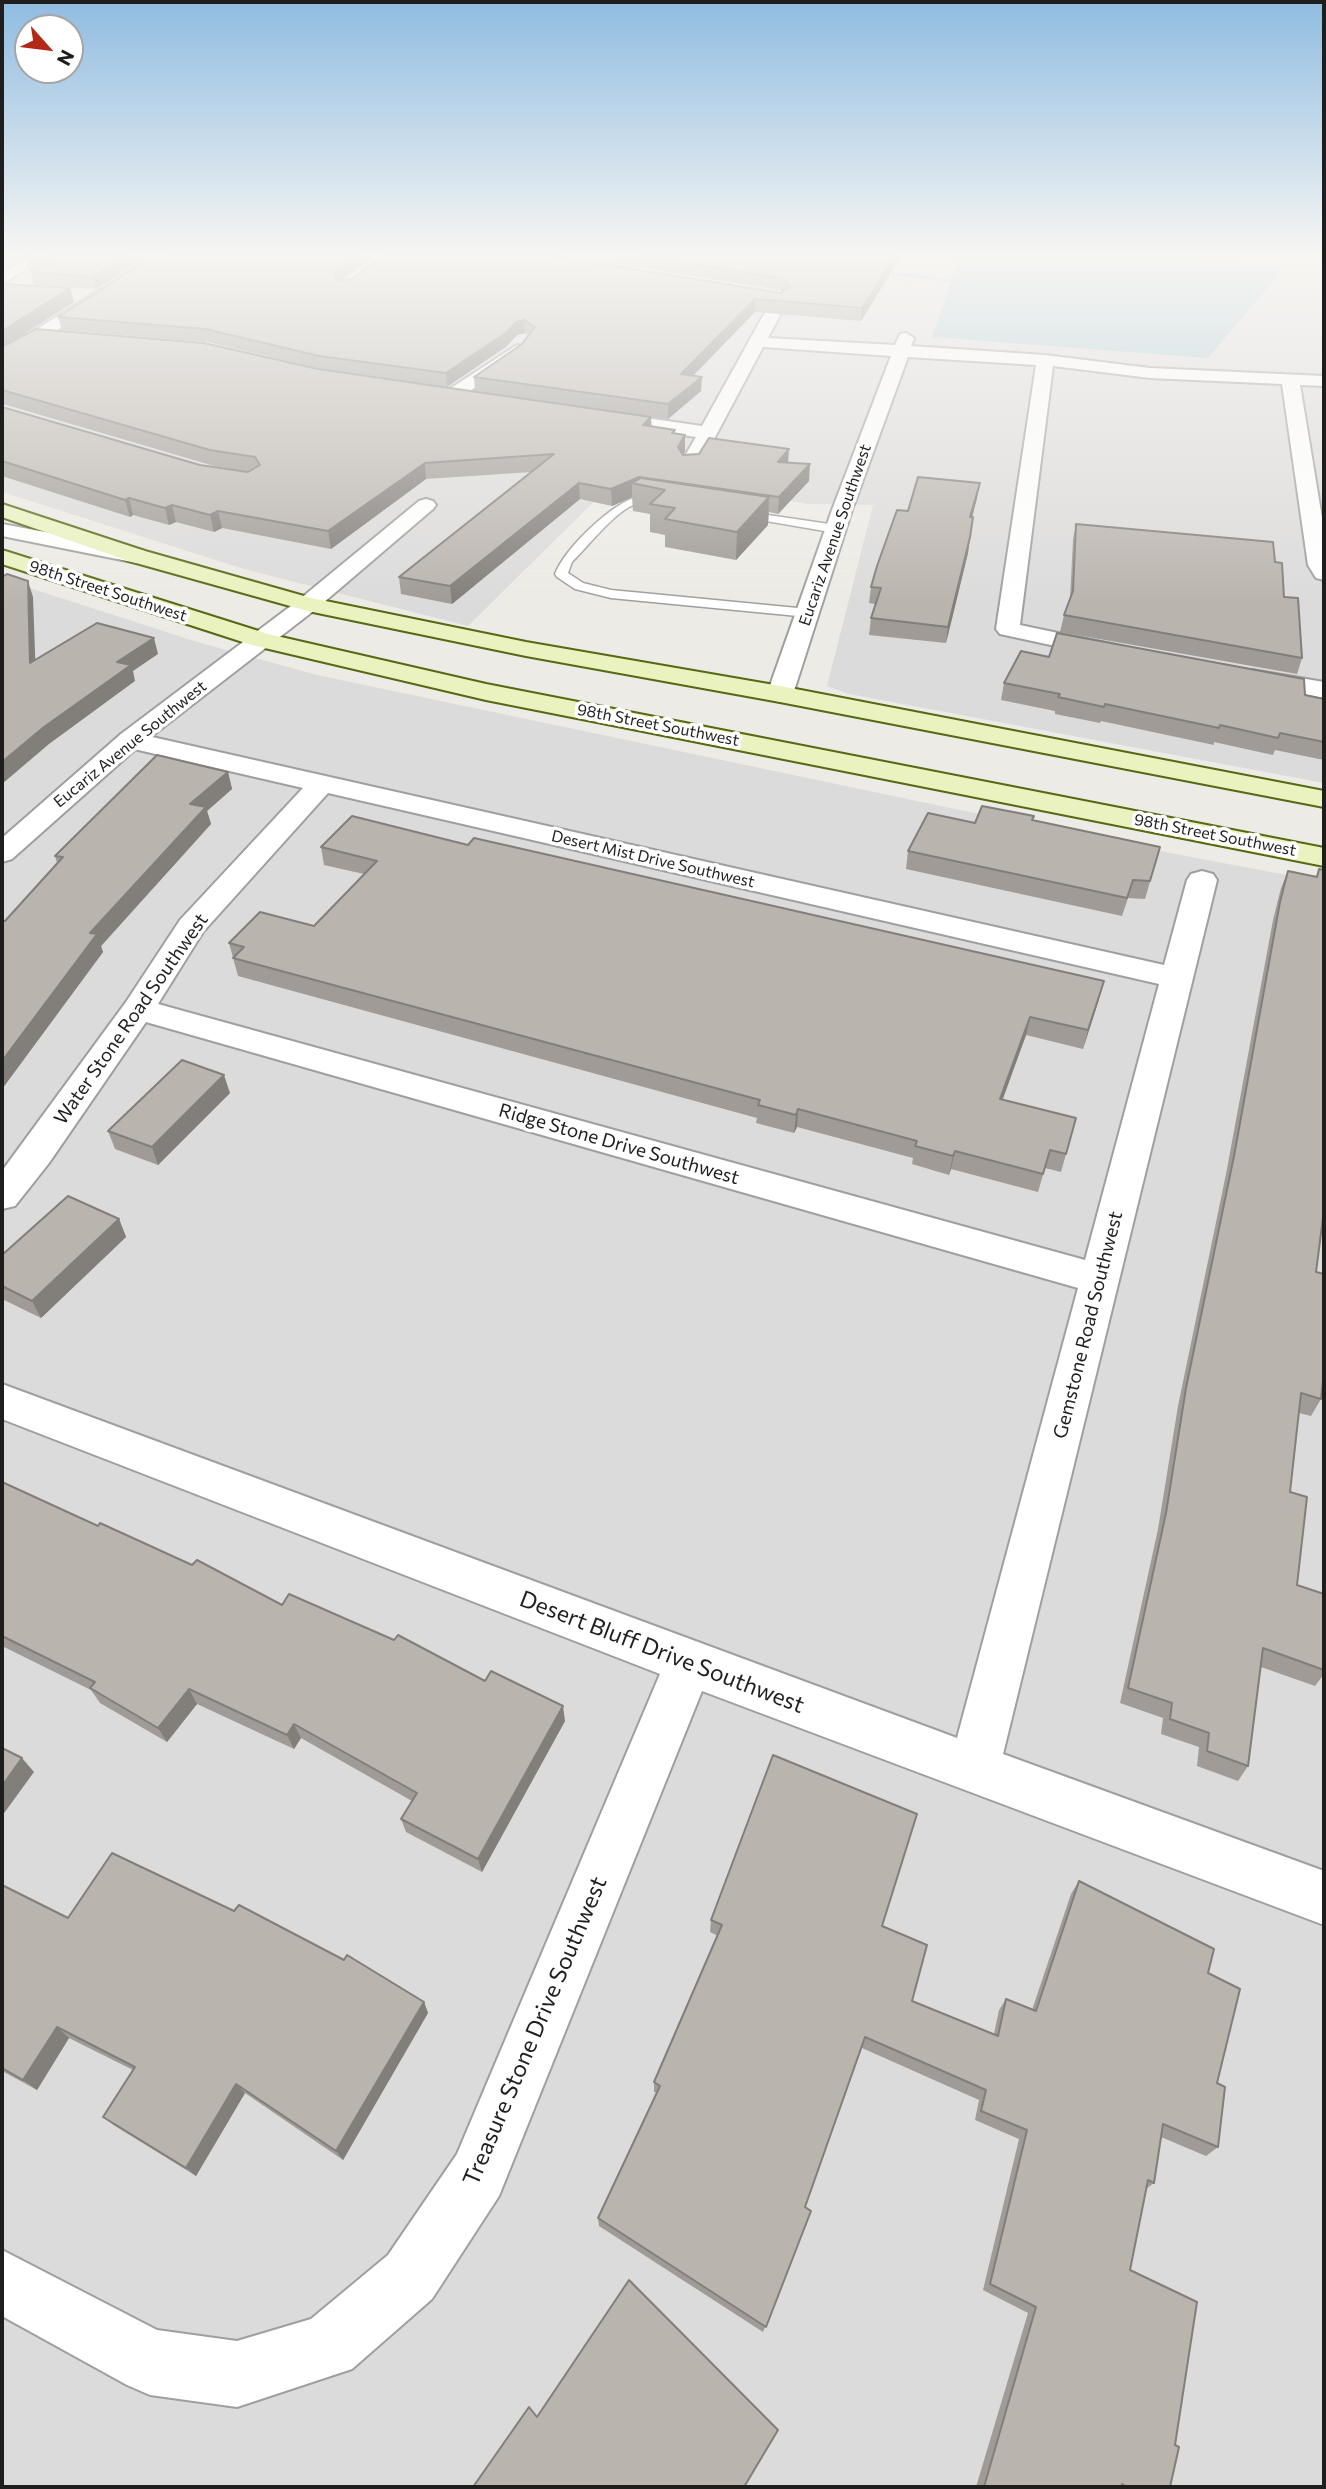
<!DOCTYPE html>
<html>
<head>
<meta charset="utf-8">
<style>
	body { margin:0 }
	#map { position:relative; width:1326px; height:2489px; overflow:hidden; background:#edebe5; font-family:Commissioner,sans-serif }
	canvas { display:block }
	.frame { position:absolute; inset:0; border:4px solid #1e1e1e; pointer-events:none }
	.north { position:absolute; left:14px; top:14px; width:70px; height:70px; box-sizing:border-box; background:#fff; border:2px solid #a5a5a5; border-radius:50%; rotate:118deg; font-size:19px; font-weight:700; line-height:28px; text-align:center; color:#1e1e1e }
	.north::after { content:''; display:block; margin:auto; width:24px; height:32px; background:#b42817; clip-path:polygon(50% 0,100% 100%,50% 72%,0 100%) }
</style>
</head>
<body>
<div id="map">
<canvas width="1326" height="2489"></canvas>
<div class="frame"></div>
<div class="north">N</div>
</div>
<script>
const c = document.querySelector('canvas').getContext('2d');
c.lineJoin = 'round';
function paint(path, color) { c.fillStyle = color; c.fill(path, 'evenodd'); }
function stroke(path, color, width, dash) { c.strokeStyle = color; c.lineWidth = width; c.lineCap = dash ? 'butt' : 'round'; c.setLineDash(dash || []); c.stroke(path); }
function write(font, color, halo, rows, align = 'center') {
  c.font = font + ' Commissioner,sans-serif'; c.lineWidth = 7; c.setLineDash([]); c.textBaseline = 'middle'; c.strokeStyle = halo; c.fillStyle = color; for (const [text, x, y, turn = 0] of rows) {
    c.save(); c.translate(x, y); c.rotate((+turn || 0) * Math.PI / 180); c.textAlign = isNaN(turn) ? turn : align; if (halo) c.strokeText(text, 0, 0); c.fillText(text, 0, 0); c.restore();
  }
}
const residential = new Path2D(`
	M2 256H1324V783L849 694 827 686 873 505 810 504 621 475 468 626 244 569 2 492V288L8 283H2Z
	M2 579 194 641 317 675 1122 844 1324 882V2487H2Z`);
const water = new Path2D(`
	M960 256H1187L1283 269 1208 358 932 337Z`);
const stream = new Path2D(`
	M872 269 968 281 971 283 968 285 874 272Z`);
const path = new Path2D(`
	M884 277 909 281`);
const service = new Path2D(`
	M639 496 661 498 667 501C656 508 641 500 629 507 610 518 588 546 572 562L568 573 583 583 611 590 808 609 814 613 808 617 611 598 575 589 557 577 555 574C565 548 612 503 639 496Z
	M741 511 836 525 842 529 836 533 737 516V512Z`);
const minor = new Path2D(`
	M153 256H171L8 362 2 363V351Z
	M787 282 795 287 768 338 895 345 900 334 906 333 914 338 911 346 1045 355 1150 368 1324 376V386L1300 385 1324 530V580L1316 578 1308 565 1282 384 1150 378 1053 366 1020 625 1115 645 1118 650 1115 655 1106 657 1000 634 996 629 1036 365 908 357 852 510 793 694 789 699 780 702 771 699 767 694 832 510 891 356 763 347 706 454 696 460 686 454 696 437 598 423 589 417 598 411 702 426 779 287Z
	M517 345 523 346 526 350 523 354 457 400H445L442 396 445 392Z
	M426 499 433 501 436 505 433 509 316 609H300L296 604 300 599 419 501Z
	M2 524 137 549 145 551 148 556 145 561 137 563 2 536Z
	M1252 670 1324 682V698L1243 682 1240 677 1243 672Z
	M130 732 1164 965 1187 880 1191 874 1202 871 1213 874 1217 880 1003 1754 1324 1871V1925L702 1691 499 2196 432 2299 352 2369 237 2407 150 2395 127 2385 2 2316V2250L157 2330 237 2341 311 2319 388 2255 457 2154 660 1674 2 1419V1384L957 1738 1078 1288 146 1022 49 1163 15 1206 2 1209V1171L126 1002 180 920 303 788 121 746 117 740 121 734ZM328 793 1159 984 1085 1260 158 1004 203 932Z`);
const tertiary = new Path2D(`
	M29 256H47L2 284V273Z
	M308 597 316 599 320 604 316 609 139 746 12 859 2 862V838L121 734 300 599Z`);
const secondary = new Path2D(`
	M2 504 145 551 311 598 526 642 780 686 1324 791V807L780 702 526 656 308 611 129 561 2 517Z
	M2 550 268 634 486 684 1324 848V866L486 700 252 645 2 564Z`);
const wall = new Path2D(`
	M28 256H148L95 289 34 285 31 272 33 271H29L25 258Z
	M154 256H377L366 262 341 280 780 293 782 292 780 290 567 256H901L861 321 755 312 693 376 701 391 668 419 475 391 474 377 522 344 528 336 525 333 517 335 507 346 447 387 321 369 208 342 62 330 58 317Z
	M2 285 70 288 74 302 13 341 318 369 651 417V426L675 430V434L685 435V451L683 455 788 462 809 481 778 514 769 512 768 525 736 560 665 547V535L650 532V514L633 511 632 497 612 506 580 499 452 604 401 594 399 577 531 472 426 479 331 549 222 528 214 532 176 522 169 525 133 515 130 517 2 476V407L200 465 249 472 214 466 3 404 2 405Z
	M977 498 972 517 968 553 946 643 869 635 871 618 875 604 869 603 871 587 908 511Z
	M1076 524 1275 562 1284 597 1302 658 1297 674 1060 632 1064 615 1070 599 1073 539Z
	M1049 657 1324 699V760L1275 750 1273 755 1214 742V745L1101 721 1100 723 1055 714V711L1001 700 1004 683Z
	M228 772 232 789 207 811 211 824 101 946 103 952 2 1089V921H5L57 863 55 856Z
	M1033 821 1160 847 1145 899 1128 898 1122 916 906 869 908 851 975 823Z
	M321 847 1099 999 1083 1049 1026 1035 1002 1100 1076 1118 1061 1172 1045 1168 1038 1192 951 1169 949 1175 912 1164 913 1158 797 1127 794 1133 756 1123 757 1118 238 976 229 943 314 926 364 874 324 865Z
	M1319 869 1316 1272 1321 1399 1311 1416 1299 1413 1290 1492 1297 1585 1324 1670V1674L1315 1686 1261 1667 1248 1766 1238 1781 1197 1766 1199 1747 1161 1734 1163 1718 1120 1703 1158 1529 1178 1406 1226 1174 1273 920 1281 888 1288 871 1316 877Z
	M230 1093 158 1165 115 1149 108 1131Z
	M119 1219 126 1237 41 1318 2 1299V1255Z
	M2 1481 98 1526 282 1605 565 1721 482 1872 406 1832 401 1819 412 1801 301 1738 294 1749 197 1704 167 1742 100 1703 91 1690 2 1646Z
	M1079 1881 1208 1973 1217 2083 1218 2147 1206 2156 1161 2137 1154 2183 1146 2189 1130 2270 1175 2445 1170 2487H976L1028 2313 983 2290 1019 2139 975 2120 979 2100 862 2048 805 2207 811 2211 763 2332 599 2226 598 2218 657 2093 654 2092V2082L718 1936 710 1932 711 1920 882 1926 912 2001 994 2034 999 2010 1006 1999 1032 2010 1071 1894Z
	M2 1886 68 1918 424 2002 428 2013 343 2160 245 2093 196 2176 115 2126 103 2117 133 2070 69 2038 37 2090 2 2071Z`);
const shadedWall = new Path2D(`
	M125 256H148L95 289 92 277Z
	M355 256H377L366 262 338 282 334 276 337 269Z
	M895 256H901L861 321 862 308Z
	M70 288 74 302 2 348V331Z
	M755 299V312L681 388V374Z
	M524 320 525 333 517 335 507 346 447 387 446 373 516 322Z
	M702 377 701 391 668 419V404Z
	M651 417 652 433 643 425Z
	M685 435V451L678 464V447Z
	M789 449 788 465 778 462Z
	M425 463 426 479 331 549 328 531Z
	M810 464 809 481 778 514 779 497Z
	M639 477V484L632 483V497L612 506 611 489Z
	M579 483 580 499 452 604 450 586Z
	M980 483 977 498 968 533 970 517Z
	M769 497 768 525 736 560 737 532Z
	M129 498 133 515 130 517 125 500Z
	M172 505 176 522 169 525 165 508Z
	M218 511 222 528 214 532 210 515Z
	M970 537 968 553 946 643 948 627Z
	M28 581 33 597 36 680 30 663Z
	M154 638 158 654 133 671 135 681 49 744 2 784V762L117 662Z
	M228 772 232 789 207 811 211 824 101 946 103 952 2 1089V1061L90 933 190 804Z
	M1104 981 1099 999 1083 1049 1088 1030Z
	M1030 1017 1026 1035 996 1118 1000 1099Z
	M224 1075 230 1093 158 1165 152 1147Z
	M798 1109 797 1127 794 1133 796 1115Z
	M955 1151 951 1169 949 1175 953 1156Z
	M119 1219 126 1237 41 1318 32 1301Z
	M189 1689 197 1704 167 1742 158 1728Z
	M563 1706 565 1721 482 1872 478 1859Z
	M294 1724 301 1738 294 1749 287 1735Z
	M22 1758 34 1772 2 1816V1786Z
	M424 2002 428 2013 343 2160 336 2151Z
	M57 2027 69 2038 37 2090 23 2080Z
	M236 2084 245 2093 196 2176 186 2168Z`);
const building = new Path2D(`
	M28 256H125L92 277 31 272 55 261 25 258Z
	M154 256H355L337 269 334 276 338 280 352 279 377 260 384 256H554L780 293 791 286 781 278 644 256H895L862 308 755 299 681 374 702 377 668 404 474 377 522 344 535 327 524 320 516 322 506 333 446 373 319 356 205 329 58 317Z
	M4 284 70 288 2 331V285Z
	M36 329 204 343 318 369 651 417 643 425 675 430 672 433 685 435 678 447 683 455 699 454 709 438 789 449 778 462 810 464 779 497 639 477 611 489 579 483 450 586 399 577 554 454 425 463 328 531 218 511 210 515 172 505 165 508 129 498 125 500 2 461V407L200 465 248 472 260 465 255 457 210 450 2 390V347Z
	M918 477 980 483 970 517H973L970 537 948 627 871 618 881 588 871 587 877 566 897 510 908 511Z
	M641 478 769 497 737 532 665 519 675 508 650 504 665 490 632 483Z
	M1076 524 1273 542 1275 562 1282 563 1284 597 1298 598 1302 658 1064 615 1073 591Z
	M7 574 28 581 30 663 97 623 154 638 117 662 131 665 44 727 2 762V577Z
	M1057 633 1304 679 1305 695 1324 699V742L1280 733 1278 738 1220 725 1219 728 1105 704 1104 707 1058 697 1060 694 1004 683 1021 651 1049 657Z
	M157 755 228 772 190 804 206 807 90 933 97 934 2 1061V921H5L63 857 55 856Z
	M982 806 1034 816 1032 820 1160 847 1150 881 1133 880 1127 898 908 851 928 813 975 823Z
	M352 816 468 845 474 838 1104 981 1088 1030 1030 1017 1000 1099 1076 1118 1066 1154 1050 1150 1043 1174 955 1151 953 1156 915 1146 917 1141 798 1109 796 1115 758 1105 760 1100 233 958 244 947 229 943 260 912 314 926 377 861 321 847Z
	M1319 869 1324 870V1210L1316 1272 1324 1274V1371L1321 1399 1301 1393 1290 1492 1307 1497 1297 1585 1324 1594V1670L1263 1648 1248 1766 1207 1751 1209 1733 1170 1719 1172 1703 1128 1688 1166 1513 1186 1388 1234 1156 1280 902 1288 871 1317 877Z
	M182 1060 224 1075 152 1147 108 1131Z
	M68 1196 119 1219 32 1301 2 1286V1255Z
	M2 1482 98 1526 100 1523 192 1565 197 1560 282 1605 289 1594 394 1640 398 1635 485 1681 491 1671 563 1706 478 1859 401 1819 417 1793 294 1724 287 1735 189 1689 158 1728 90 1688 95 1682 2 1636Z
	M2 1748 22 1758 2 1786Z
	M773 1755 917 1814 882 1926 927 1945 912 2001 998 2036 1006 1999 1036 2011 1079 1881 1214 1949 1208 1973 1240 1989 1217 2083 1225 2087 1218 2147 1163 2124 1154 2183 1148 2180 1130 2270 1197 2302 1175 2445 1179 2447 1170 2487H1127L1122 2484 1121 2487H984L1036 2307 990 2284 1027 2130 981 2111 986 2090 865 2037 805 2207 811 2211 766 2327 598 2218 660 2086 654 2082 722 1925 711 1920Z
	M112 1853 234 1911 239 1905 344 1960 347 1955 424 2002 336 2151 236 2084 186 2168 103 2117 135 2067 57 2027 23 2080 2 2068V1885L68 1918Z
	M629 2280 778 2430 744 2487H473L529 2407 537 2417Z`);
const farStreetnames = [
	["Eucariz Avenue Southwest",835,535,-71],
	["98th Street Southwest",108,591,18],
	["98th Street Southwest",658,725,11],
	["Eucariz Avenue Southwest",130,744,-39],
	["98th Street Southwest",1215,835,11],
	["Desert Mist Drive Southwest",653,859,13]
];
const streetNames = [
	["Water Stone Road Southwest",131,1019,-55],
	["Ridge Stone Drive Southwest",619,1144,16],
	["Gemstone Road Southwest",1088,1325,-76]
];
const nearStreetnames = [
	["Desert Bluff Drive Southwest",662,1652,21],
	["Treasure Stone Drive Southwest",535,2031,-67]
];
paint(residential, '#dcdbdb');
paint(water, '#aac8d6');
paint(stream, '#aac8d6');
stroke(service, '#9f9f9f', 3);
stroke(minor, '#9f9f9f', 4);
stroke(tertiary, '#9f9f9f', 4);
stroke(secondary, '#556812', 4);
stroke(path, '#e9917a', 2, [2, 2]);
paint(service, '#fff');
paint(minor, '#fff');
paint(tertiary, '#fff');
paint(secondary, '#eaf2bf');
paint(wall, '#a09b96');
paint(shadedWall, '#827e7a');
paint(building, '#bab4ae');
stroke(building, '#827e7a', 2);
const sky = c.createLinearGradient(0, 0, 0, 605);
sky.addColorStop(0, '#8fbce1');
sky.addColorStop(0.42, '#f7f6f3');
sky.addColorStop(1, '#f7f6f300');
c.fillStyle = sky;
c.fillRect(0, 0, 1326, 605);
write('16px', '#1e1e1e', '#fff', farStreetnames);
write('19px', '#1e1e1e', '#fff', streetNames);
write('23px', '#1e1e1e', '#fff', nearStreetnames);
</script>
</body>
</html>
